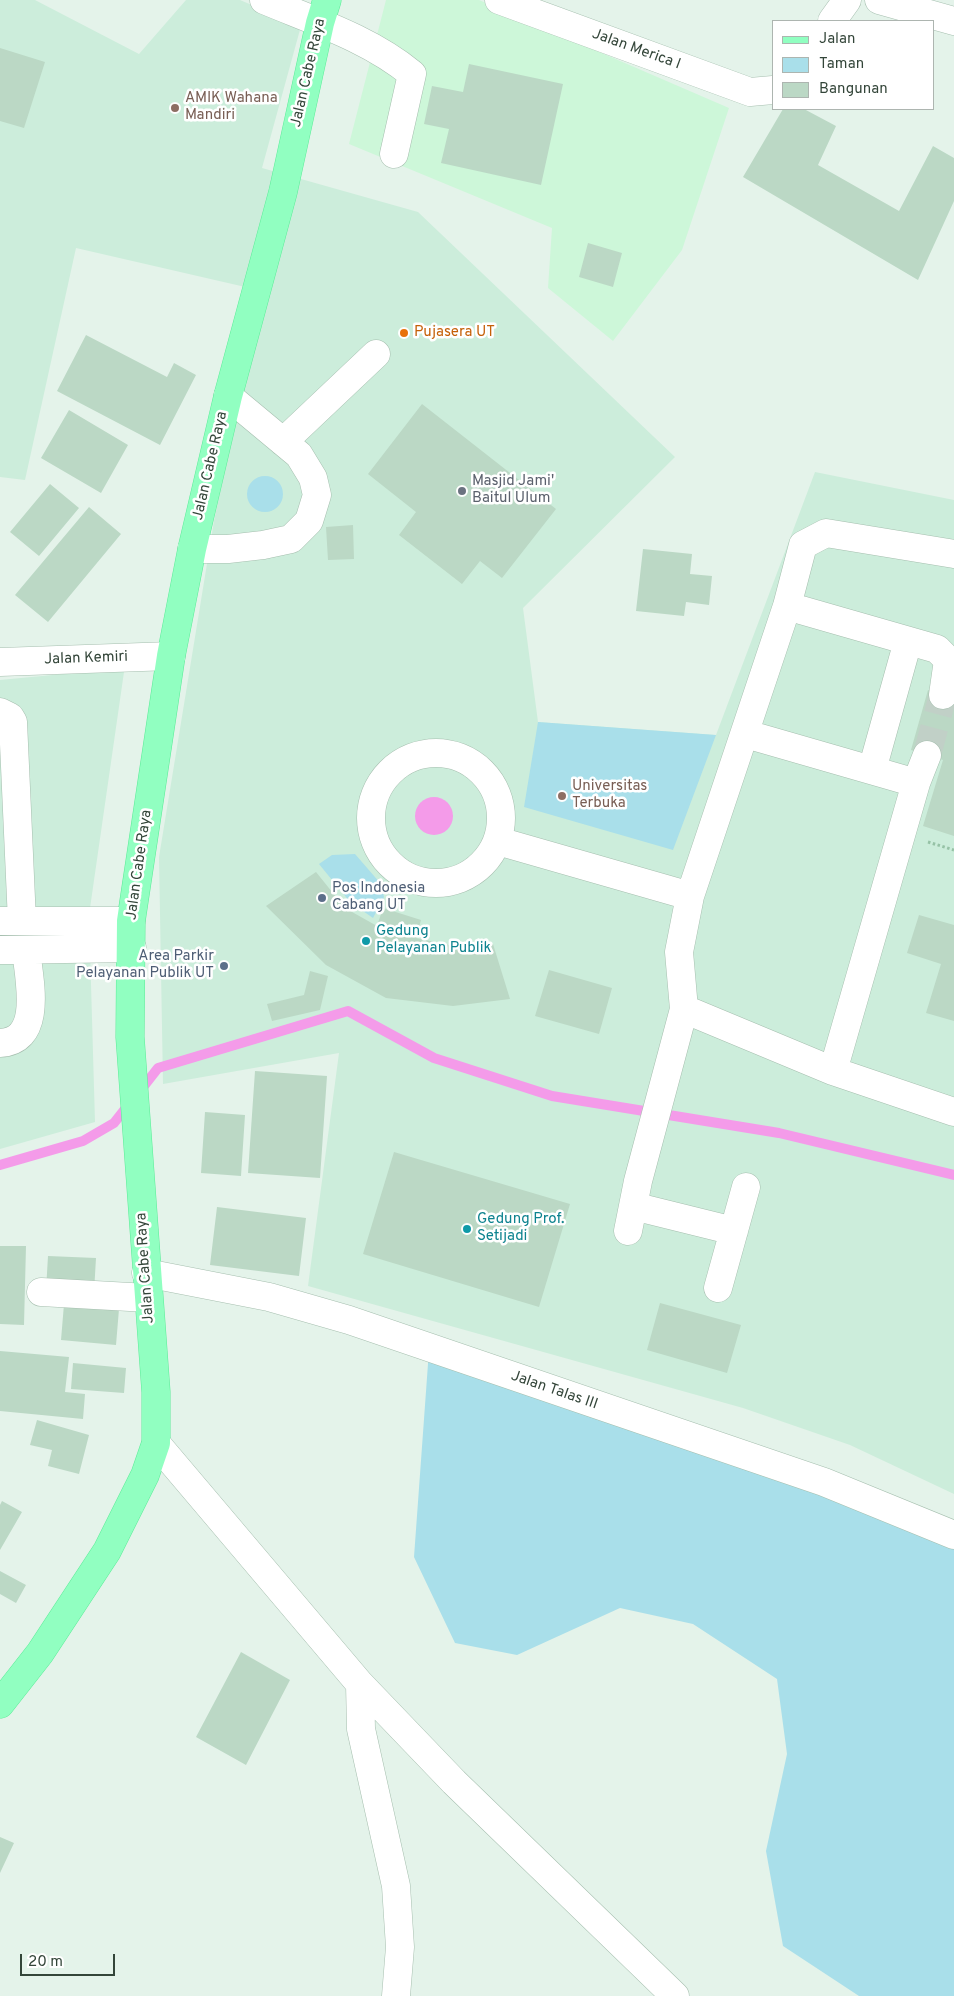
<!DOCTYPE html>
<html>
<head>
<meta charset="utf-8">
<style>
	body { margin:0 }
	#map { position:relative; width:954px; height:1996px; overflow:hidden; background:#e4f3ea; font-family:Overpass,sans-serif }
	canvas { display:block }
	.legend { position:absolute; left:772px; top:20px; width:162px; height:90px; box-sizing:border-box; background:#fff; border:1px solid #adb5b0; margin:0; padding:6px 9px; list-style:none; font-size:15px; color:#334539 }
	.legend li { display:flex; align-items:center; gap:10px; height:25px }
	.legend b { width:25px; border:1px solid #adb5b0 }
	.scale { position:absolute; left:20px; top:1954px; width:95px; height:22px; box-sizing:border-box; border:2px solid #334539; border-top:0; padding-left:6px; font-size:15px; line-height:18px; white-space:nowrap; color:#334539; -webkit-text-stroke:4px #fff; paint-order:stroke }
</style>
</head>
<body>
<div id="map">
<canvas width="954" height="1996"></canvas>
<ul class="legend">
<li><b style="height:6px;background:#91ffc1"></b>Jalan</li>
<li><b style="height:14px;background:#a9dfea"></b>Taman</li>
<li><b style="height:14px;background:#bbd8c5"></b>Bangunan</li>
</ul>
<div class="scale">20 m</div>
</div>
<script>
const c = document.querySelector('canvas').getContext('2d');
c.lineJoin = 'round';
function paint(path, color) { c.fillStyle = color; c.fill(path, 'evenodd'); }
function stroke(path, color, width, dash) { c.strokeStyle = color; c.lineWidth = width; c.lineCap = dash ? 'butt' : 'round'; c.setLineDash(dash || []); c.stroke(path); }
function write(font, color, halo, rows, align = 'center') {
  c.font = font + ' Overpass,sans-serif'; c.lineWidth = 5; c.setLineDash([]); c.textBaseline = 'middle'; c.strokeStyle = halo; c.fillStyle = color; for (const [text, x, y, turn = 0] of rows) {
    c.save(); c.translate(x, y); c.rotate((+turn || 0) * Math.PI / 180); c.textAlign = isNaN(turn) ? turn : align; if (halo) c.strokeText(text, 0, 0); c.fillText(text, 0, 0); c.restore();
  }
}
const commercial = new Path2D(`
	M386 0H479L729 108 682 250 613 341 548 288 552 228 349 144Z`);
const education = new Path2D(`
	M0 0H35L139 54 186 0H240L301 26 262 168 418 212 675 457 523 608 538 722 716 735 815 472 954 500V1494L850 1445 743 1408 308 1286 339 1053 163 1084 159 857 214 521 231 439 267 292 76 248 25 480 0 477Z
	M84 672H124L89 915 95 1122 0 1149V680Z`);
const green = new Path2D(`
	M247 494a18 18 0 1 1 36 0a18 18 0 1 1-36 0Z
	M538 722 716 735 673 850 524 807Z
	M355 854 381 884 384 897 373 918 350 902 319 864 332 855Z
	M429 1350 954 1540V1996H859L783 1946 766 1851 787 1754 777 1679 693 1624 620 1608 517 1655 455 1643 414 1557Z`);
const water = new Path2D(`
	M415 816a19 19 0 1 1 38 0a19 19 0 1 1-38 0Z`);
const stream = new Path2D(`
	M140 1091 158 1068 348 1011 434 1058 552 1096 779 1133 954 1175
	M0 1165 83 1141 114 1123 129 1104`);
const building = new Path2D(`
	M0 48 45 62 24 128 0 121Z
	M469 64 563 84 541 185 441 163 449 129 424 124 432 86 463 92Z
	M783 109H804L836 126 818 165 899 211 933 146 954 158V201L918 280 743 177Z
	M588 243 622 253 613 287 579 277Z
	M86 335 167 377 174 363 196 375 160 445 57 391Z
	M422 404 556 509 502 578 480 561 462 584 399 535 416 512 368 474Z
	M69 410 128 445 101 493 41 458Z
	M50 484 79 508 39 556 10 532Z
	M89 507 121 534 48 622 15 595Z
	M353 525 354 559 328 560 326 527Z
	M643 549 692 554 690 574 712 576 709 605 686 602 684 616 636 611Z
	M928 690 954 697V836L923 826 943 760 911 750Z
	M316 872 345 908 377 926 383 908 421 920 416 938 454 946 493 944 510 999 453 1006 386 998 326 965 266 906Z
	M919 915 954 925V1021L926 1013 941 964 907 953Z
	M549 970 612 988 599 1034 535 1016Z
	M310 971 328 976 320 1010 272 1021 267 1004 304 995Z
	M255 1071 327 1076 320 1178 248 1173Z
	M205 1112 245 1115 241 1176 201 1173Z
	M394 1152 570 1204 539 1307 363 1254Z
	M217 1207 306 1218 299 1276 210 1265Z
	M0 1246H26L24 1325 0 1324Z
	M48 1256 96 1258 94 1292 46 1290Z
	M660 1303 741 1325 727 1373 647 1350Z
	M64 1304 119 1309 116 1345 61 1340Z
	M0 1351 69 1357 65 1392 85 1394 83 1419 0 1411Z
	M73 1363 126 1368 124 1393 71 1389Z
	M37 1420 89 1435 79 1474 48 1466 52 1450 30 1445Z
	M2 1501 22 1512 0 1550V1505Z
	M0 1571 26 1585 16 1603 0 1594Z
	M241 1652 290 1680 246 1765 196 1737Z
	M0 1837 14 1843 0 1873Z`);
const minorTunnel = new Path2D(`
	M927 755 943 695`);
const path = new Path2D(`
	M928 842 954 850`);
const minor = new Path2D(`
	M264 0C314 21 370 39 412 74L394 154
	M499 0 750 92 773 90
	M879 0 954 21
	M832 21 847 0
	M283 442 376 354
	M192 549H228L263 545 291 539 309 521 317 495 313 478 299 455 228 396
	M954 554 826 533 803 545 787 606 690 896 679 952 684 1009 833 1071 954 1112
	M787 606 937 649 948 660 943 695
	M0 662 171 656
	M0 712 10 717 13 722 22 921
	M746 734 916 783 927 755
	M371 818a65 65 0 1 1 130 0a65 65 0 1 1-130 0Z
	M872 770 908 641
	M498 841 690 896
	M0 921H131
	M0 950 132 948
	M0 1043C44 1041 29 979 26 950
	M833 1071 916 783
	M633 1206 734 1231
	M628 1231 638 1181 684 1009
	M146 1273 269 1297 349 1320 824 1482 954 1535
	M718 1288 746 1187
	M41 1292 148 1298
	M156 1443 360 1684 454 1782 675 1996
	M360 1684 361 1729 396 1886 400 1947 396 1996`);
const major = new Path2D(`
	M0 1704 40 1653 107 1551 145 1475 156 1443V1392L130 1037 131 921 171 656 192 549 228 396 283 192 320 23 327 0`);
const markers = [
	[175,108,5,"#8d6e63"],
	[404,333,5,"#e8710a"],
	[462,491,5,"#6b7280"],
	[562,796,5,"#8d6e63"],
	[322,898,5,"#5c6f8a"],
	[366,941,5,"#0f9aa8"],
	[224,966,5,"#5c6f8a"],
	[467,1229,5,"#0f9aa8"]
];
const streetNames = [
	["Jalan Merica I",636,50,20],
	["Jalan Cabe Raya",309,73,-77],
	["Jalan Cabe Raya",211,466,-77],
	["Jalan Kemiri",86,659,-2],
	["Jalan Cabe Raya",140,865,-82],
	["Jalan Cabe Raya",146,1268,-94],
	["Jalan Talas III",554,1391,19]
];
const educationNames = [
	["AMIK Wahana",185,99],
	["Mandiri",185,116],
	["Universitas",572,787],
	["Terbuka",572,804]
];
const foodNames = [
	["Pujasera UT",414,333]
];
const worshipNames = [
	["Masjid Jami'",472,482],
	["Baitul Ulum",472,499]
];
const serviceNames = [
	["Pos Indonesia",332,889],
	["Cabang UT",332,906],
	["Area Parkir",214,957,"right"],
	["Pelayanan Publik UT",214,974,"right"]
];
const cultureNames = [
	["Gedung",376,932],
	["Pelayanan Publik",376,949],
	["Gedung Prof.",477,1220],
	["Setijadi",477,1237]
];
paint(commercial, '#cdf7d9');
paint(education, '#cceddb');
paint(green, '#a9dfea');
paint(water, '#f49be9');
stroke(stream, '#f49be9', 10);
paint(building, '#bbd8c5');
stroke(minorTunnel, '#c1d0c7', 28, [28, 14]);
stroke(minor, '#a6bfaf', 29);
stroke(major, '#5aeb97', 29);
stroke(path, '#96c2a6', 3, [2.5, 2.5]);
stroke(minor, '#fff', 28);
stroke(major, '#91ffc1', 28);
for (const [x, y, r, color] of markers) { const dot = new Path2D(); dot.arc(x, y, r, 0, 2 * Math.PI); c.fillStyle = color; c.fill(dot); stroke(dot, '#fff', 2); }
write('15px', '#334539', '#fff', streetNames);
write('15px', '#785e54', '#fff', educationNames, 'left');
write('15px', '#c56008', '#fff', foodNames, 'left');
write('15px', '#5b616d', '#fff', worshipNames, 'left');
write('15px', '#4e5e75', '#fff', serviceNames, 'left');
write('15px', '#0d838f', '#fff', cultureNames, 'left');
</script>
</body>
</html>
